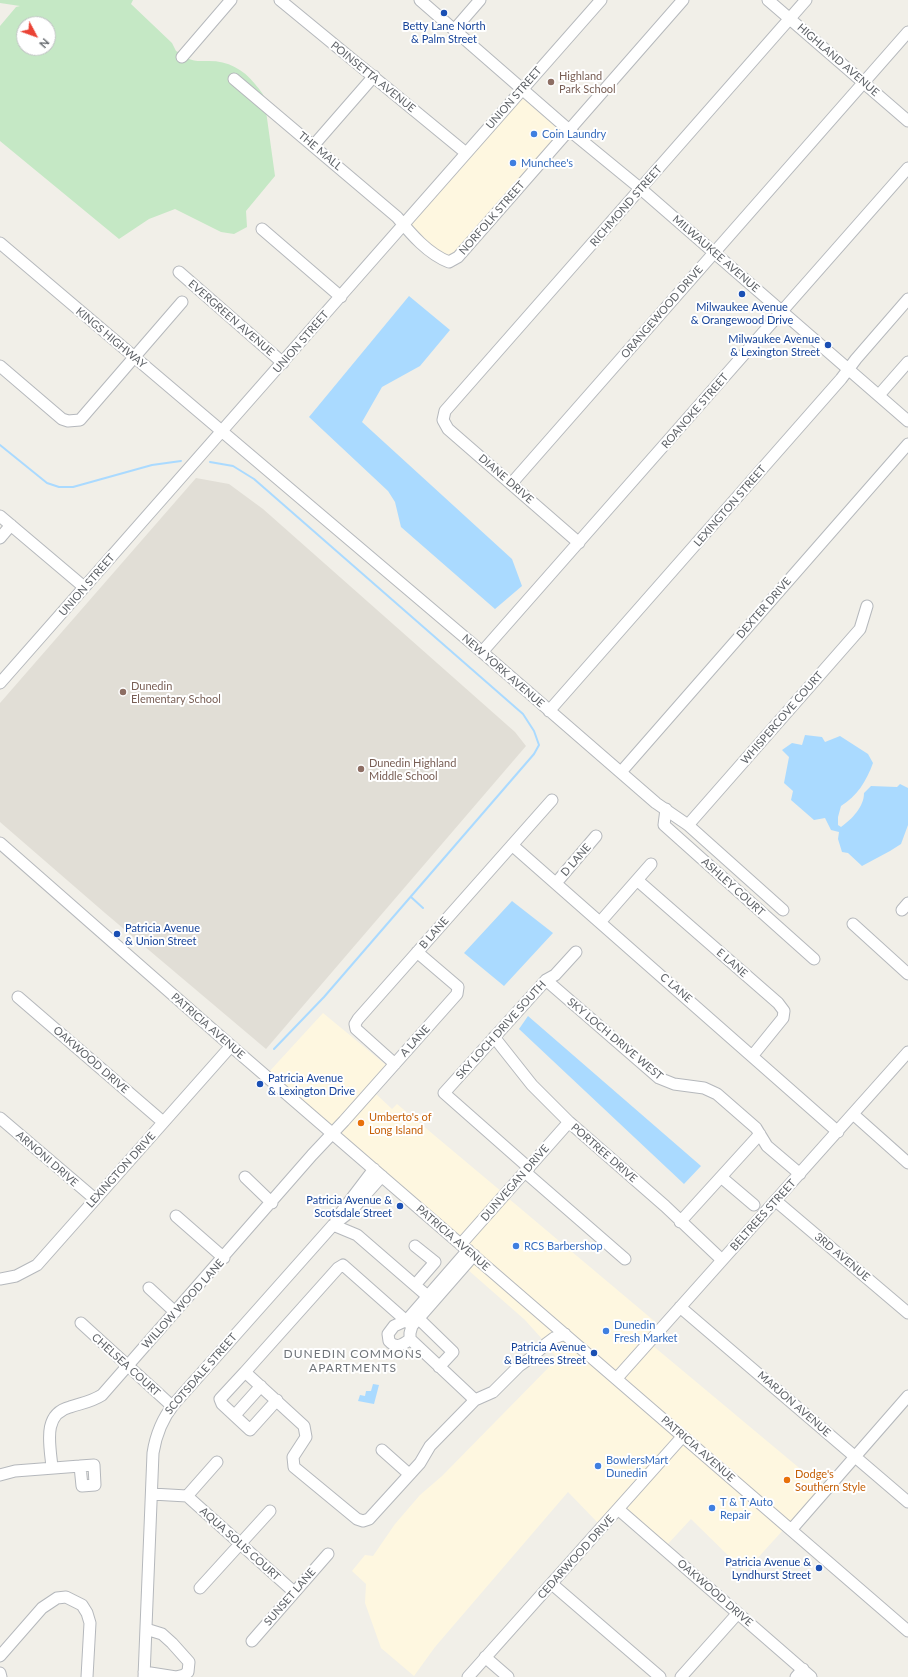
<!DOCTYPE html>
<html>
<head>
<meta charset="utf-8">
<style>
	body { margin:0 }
	#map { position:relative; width:908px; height:1677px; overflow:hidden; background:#f1efe8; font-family:Lato,sans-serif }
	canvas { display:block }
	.north { position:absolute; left:16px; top:16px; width:40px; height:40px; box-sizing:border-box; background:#fff; border:1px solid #bfc1c3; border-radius:50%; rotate:131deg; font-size:11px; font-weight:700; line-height:16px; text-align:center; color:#5f6368 }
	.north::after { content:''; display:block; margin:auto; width:14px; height:18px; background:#ea4335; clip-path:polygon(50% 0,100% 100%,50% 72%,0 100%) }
</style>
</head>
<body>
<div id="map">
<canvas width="908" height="1677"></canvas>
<div class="north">N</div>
</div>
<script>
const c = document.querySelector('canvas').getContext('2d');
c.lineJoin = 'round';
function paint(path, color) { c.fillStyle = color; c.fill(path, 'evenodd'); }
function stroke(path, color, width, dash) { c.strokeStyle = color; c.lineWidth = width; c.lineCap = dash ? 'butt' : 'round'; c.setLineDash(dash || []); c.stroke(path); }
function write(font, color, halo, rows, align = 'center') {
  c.font = font + ' Lato,sans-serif'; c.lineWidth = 4; c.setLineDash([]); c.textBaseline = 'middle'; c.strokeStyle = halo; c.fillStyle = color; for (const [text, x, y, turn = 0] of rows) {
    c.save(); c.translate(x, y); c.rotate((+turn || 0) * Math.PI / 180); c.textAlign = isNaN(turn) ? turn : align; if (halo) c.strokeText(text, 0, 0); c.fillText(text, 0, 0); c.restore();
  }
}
const commercial = new Path2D(`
	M523 95 563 130 455 254 449 257 440 254 409 225Z
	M323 1013 386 1065 331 1128 268 1073Z
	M375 1093 392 1109 397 1104 502 1192 460 1239 338 1134Z
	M508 1198 659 1325 643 1338 645 1340 616 1373 467 1244Z
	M475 1261 557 1333 543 1340 525 1320 467 1269Z
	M565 1339 677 1436 599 1524 568 1492 435 1647 414 1676 381 1648 365 1603 366 1584 352 1571 365 1555 373 1556 395 1524 420 1495 442 1476 555 1361V1355L550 1351 553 1346 552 1345Z
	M652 1345 822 1487 789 1524 623 1378Z
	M684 1442 784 1529 745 1572 691 1519 666 1546 624 1509Z`);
const education = new Path2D(`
	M196 478 229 484 263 509 515 732 526 746 266 1049 105 913 0 822V703Z`);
const green = new Path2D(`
	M0 0H133L131 4 172 43 176 51 180 53 177 57 183 63 187 58C194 62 201 61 209 61 228 61 243 69 255 84 259 89 264 94 265 100L233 73 228 79 266 111 275 176 246 211 247 227 234 234 221 232 175 209 149 219 119 239 0 141V26L16 7 20 6 0 3ZM24 24H48V48H24Z`);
const water = new Path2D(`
	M409 296 450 330 420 366 382 387 362 422 512 559 522 586 495 609 401 527 395 502 388 491 309 417Z
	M805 735 822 737 825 742 840 736 868 754 873 763C866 782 857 796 841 806L838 817V825L841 827C852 819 864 807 864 793L871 786 897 787 900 784 908 788V825L901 844 890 851 862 866 848 853 842 852 838 839 839 832 831 830 825 818 814 820 791 800 793 791 784 783 789 757 782 750 792 743 802 745Z
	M512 901 553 933 504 986 464 953Z
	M528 1016 701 1166 684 1184 519 1029Z
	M373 1384 379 1385 374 1404 358 1401 360 1395 365 1396 366 1391H371Z`);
const stream = new Path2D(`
	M0 445 47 483 59 487H73L152 465 181 461
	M210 462 233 466 254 479 523 714 534 731 539 745 534 754 324 997 274 1049
	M411 897 423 908`);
const minor = new Path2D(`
	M280 0 466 153
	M420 0 569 130 641 189 908 421
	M768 0 908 121
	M454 30 480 0
	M182 57 231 0
	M234 79 397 217C411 234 428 254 449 262L458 257 683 0
	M313 146 374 76
	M262 229 341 297
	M0 243 482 652 656 803 688 825 783 910
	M179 272 283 363
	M0 366 62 419 68 421 80 420 182 302
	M879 395 908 362
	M511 484 908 32
	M0 516 84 587
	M0 538 11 525
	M579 543 448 429 443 420 445 411 806 0
	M482 652 908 168
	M0 683 601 0
	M549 711 841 379 856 359 908 299
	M621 772 908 444
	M666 809 664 825 814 959
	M688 825 860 629 867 606
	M0 843 238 1052 908 1631
	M512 845 838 1132
	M637 880 778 1003 784 1011 783 1018 753 1055
	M556 883 596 836
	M902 910 908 903
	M601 921 651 864
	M853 924 908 974
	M546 980 659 1078 674 1084 704 1088 717 1094 756 1128 767 1146 800 1174
	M18 997 163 1122
	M494 1037 532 1085 569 1122 665 1206 722 1260
	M395 1064 356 1029 355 1024 358 1019 552 800
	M853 1114 908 1163
	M0 1118 95 1199
	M529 1168 444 1093 546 980 555 975 576 952
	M525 1172 625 1259
	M245 1177 272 1203
	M721 1177 754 1205
	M776 1201 908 1313
	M176 1216 224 1258
	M336 1219 374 1169
	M680 1222 760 1134
	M333 1225 357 1235 432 1300
	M461 1244 569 1122
	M474 1255 412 1326 410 1333V1339L475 1400
	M0 1279 16 1276 37 1265 231 1046
	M415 1285 435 1262 415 1246
	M149 1288 175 1312
	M680 1307 908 1502
	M419 1319 453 1352 439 1367
	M81 1323 172 1406
	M412 1326 343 1265 338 1268 245 1372 304 1426 306 1437 293 1457 294 1467 357 1519 363 1521 369 1519 420 1463 430 1446 475 1400 493 1392 519 1366 532 1357 546 1344 554 1338 565 1334
	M410 1339C403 1345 396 1349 389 1341L388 1334 394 1326 407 1320 468 1250
	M245 1372 220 1399 222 1404 250 1430 277 1400
	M617 1378 908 1052
	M235 1415 261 1386
	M382 1450 409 1474
	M94 1465 95 1485 82 1486 80 1466Z
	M52 1467C50 1445 42 1414 70 1407 82 1403 91 1402 102 1395L312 1155 344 1121 457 994 458 987 417 952
	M0 1475 15 1471 80 1466
	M152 1494 187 1496
	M187 1496 294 1592
	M187 1496 217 1462
	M618 1509 811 1677
	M791 1530 908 1396
	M552 1584 660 1677
	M200 1588 270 1511
	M252 1641 328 1554
	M0 1656 42 1608 57 1598 66 1597 82 1605 87 1613 90 1623 87 1677
	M485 1657 508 1677
	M144 1672 176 1677 184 1675 188 1672 189 1662 172 1643 162 1634 146 1629
	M0 1673 1 1677
	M144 1677 153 1453C156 1434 162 1419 174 1404L333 1225 350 1212 382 1176
	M468 1677 683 1436
	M681 1677 738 1613
	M796 1677 803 1669`);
const markers = [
	[444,13,4,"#1a4fb4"],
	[551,82,4,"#8d6e63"],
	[534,134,4,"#3f7fe0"],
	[513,163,4,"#3f7fe0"],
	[742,294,4,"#1a4fb4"],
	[828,345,4,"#1a4fb4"],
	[123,692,4,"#8d6e63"],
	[361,769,4,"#8d6e63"],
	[117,934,4,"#1a4fb4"],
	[260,1084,4,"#1a4fb4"],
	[361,1123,4,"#e8710a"],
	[400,1206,4,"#1a4fb4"],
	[516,1246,4,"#3f7fe0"],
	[606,1331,4,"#3f7fe0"],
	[594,1353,4,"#1a4fb4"],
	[598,1466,4,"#3f7fe0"],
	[787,1480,4,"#e8710a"],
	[712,1508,4,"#3f7fe0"],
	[819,1568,4,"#1a4fb4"]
];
const transitNames = [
	["Betty Lane North",444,26,"center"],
	["& Palm Street",444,39,"center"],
	["Milwaukee Avenue",742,307,"center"],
	["& Orangewood Drive",742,320,"center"],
	["Milwaukee Avenue",820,339],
	["& Lexington Street",820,352],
	["Patricia Avenue",125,928,"left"],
	["& Union Street",125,941,"left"],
	["Patricia Avenue",268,1078,"left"],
	["& Lexington Drive",268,1091,"left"],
	["Patricia Avenue &",392,1200],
	["Scotsdale Street",392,1213],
	["Patricia Avenue",586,1347],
	["& Beltrees Street",586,1360],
	["Patricia Avenue &",811,1562],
	["Lyndhurst Street",811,1575]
];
const streetNames = [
	["HIGHLAND AVENUE",838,60,41],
	["POINSETTA AVENUE",373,77,39],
	["UNION STREET",514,98,-49],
	["THE MALL",320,151,40],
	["RICHMOND STREET",626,206,-49],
	["NORFOLK STREET",492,218,-49],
	["MILWAUKEE AVENUE",716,254,41],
	["ORANGEWOOD DRIVE",662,312,-49],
	["EVERGREEN AVENUE",231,318,41],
	["KINGS HIGHWAY",111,338,40],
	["UNION STREET",301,342,-49],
	["ROANOKE STREET",695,411,-49],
	["DIANE DRIVE",506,479,41],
	["LEXINGTON STREET",730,506,-49],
	["UNION STREET",87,585,-49],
	["DEXTER DRIVE",764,608,-49],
	["NEW YORK AVENUE",503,671,41],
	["WHISPERCOVE COURT",782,718,-49],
	["D LANE",576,860,-49],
	["ASHLEY COURT",733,887,42],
	["B LANE",434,933,-49],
	["E LANE",732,963,41],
	["C LANE",676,988,41],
	["PATRICIA AVENUE",208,1026,41],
	["SKY LOCH DRIVE SOUTH",501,1030,-48],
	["SKY LOCH DRIVE WEST",615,1039,40],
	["A LANE",415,1041,-48],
	["OAKWOOD DRIVE",91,1060,41],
	["PORTREE DRIVE",604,1153,41],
	["ARNONI DRIVE",47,1159,41],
	["LEXINGTON DRIVE",121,1170,-48],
	["DUNVEGAN DRIVE",515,1183,-49],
	["BELTREES STREET",763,1215,-48],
	["PATRICIA AVENUE",453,1238,41],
	["3RD AVENUE",842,1257,40],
	["WILLOW WOOD LANE",183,1304,-48],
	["CHELSEA COURT",126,1365,42],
	["SCOTSDALE STREET",201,1374,-49],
	["MARJON AVENUE",794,1404,41],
	["PATRICIA AVENUE",698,1449,41],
	["AQUA SOLIS COURT",240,1544,42],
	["CEDARWOOD DRIVE",576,1557,-48],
	["OAKWOOD DRIVE",715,1593,41],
	["SUNSET LANE",290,1597,-49]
];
const educationNames = [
	["Highland",559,76],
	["Park School",559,89],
	["Dunedin",131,686],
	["Elementary School",131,699],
	["Dunedin Highland",369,763],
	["Middle School",369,776]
];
const shopNames = [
	["Coin Laundry",542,134],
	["Munchee's",521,163],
	["RCS Barbershop",524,1246],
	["Dunedin",614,1325],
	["Fresh Market",614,1338],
	["BowlersMart",606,1460],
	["Dunedin",606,1473],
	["T & T Auto",720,1502],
	["Repair",720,1515]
];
const foodNames = [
	["Umberto's of",369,1117],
	["Long Island",369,1130],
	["Dodge's",795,1474],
	["Southern Style",795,1487]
];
const neighbourhoodNames = [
	["DUNEDIN COMMONS",353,1354],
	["APARTMENTS",353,1368]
];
paint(commercial, '#fef7e0');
paint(education, '#e1ded6');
paint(green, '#c5e8c5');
paint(water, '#aadaff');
stroke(stream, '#aadaff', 2);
stroke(minor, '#b5b8bc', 13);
stroke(minor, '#fff', 11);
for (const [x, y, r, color] of markers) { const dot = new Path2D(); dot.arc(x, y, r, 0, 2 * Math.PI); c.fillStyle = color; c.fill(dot); stroke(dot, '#fff', 1.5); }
write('11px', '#164399', '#fff', transitNames, 'right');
write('11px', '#5f6368', '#fff', streetNames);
write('11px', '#785e54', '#fff', educationNames, 'left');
write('11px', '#366cbe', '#fff', shopNames, 'left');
write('11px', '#c56008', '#fff', foodNames, 'left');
c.letterSpacing = '1px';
write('12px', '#70757a', '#fff', neighbourhoodNames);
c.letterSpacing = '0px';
</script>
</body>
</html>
